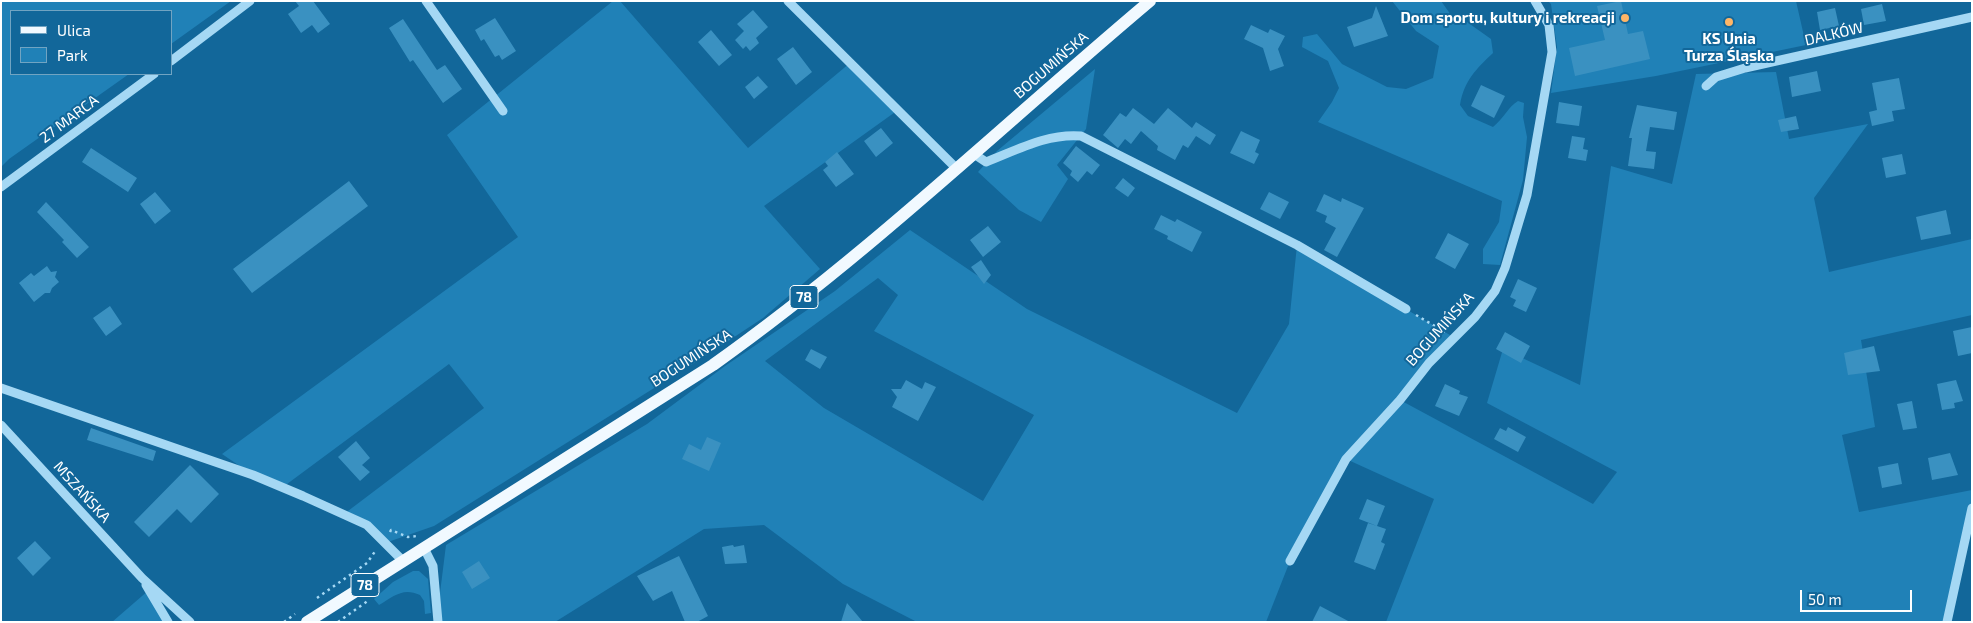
<!DOCTYPE html>
<html>
<head>
<meta charset="utf-8">
<style>
	body { margin:0 }
	#map { position:relative; width:1973px; height:623px; overflow:hidden; background:#12679a; font-family:"Exo 2",sans-serif }
	canvas { display:block }
	.frame { position:absolute; inset:0; border:2px solid #fff; pointer-events:none }
	.legend { position:absolute; left:10px; top:10px; width:162px; height:65px; box-sizing:border-box; background:#12679a; border:1px solid #71a4c2; margin:0; padding:6px 9px; list-style:none; font-size:15px; color:#fff }
	.legend li { display:flex; align-items:center; gap:10px; height:25px }
	.legend b { width:25px; border:1px solid #71a4c2 }
	.scale { position:absolute; left:1800px; top:590px; width:112px; height:22px; box-sizing:border-box; border:2px solid #fff; border-top:0; padding-left:6px; font-size:15px; line-height:18px; white-space:nowrap; color:#fff; -webkit-text-stroke:4px #12679a; paint-order:stroke }
</style>
</head>
<body>
<div id="map">
<canvas width="1973" height="623"></canvas>
<div class="frame"></div>
<ul class="legend">
<li><b style="height:6px;background:#f1f9ff"></b>Ulica</li>
<li><b style="height:14px;background:#2081b7"></b>Park</li>
</ul>
<div class="scale">50 m</div>
</div>
<script>
const c = document.querySelector('canvas').getContext('2d');
c.lineJoin = 'round';
function paint(path, color) { c.fillStyle = color; c.fill(path, 'evenodd'); }
function stroke(path, color, width, dash) { c.strokeStyle = color; c.lineWidth = width; c.lineCap = dash ? 'butt' : 'round'; c.setLineDash(dash || []); c.stroke(path); }
function write(font, color, halo, rows, align = 'center') {
  c.font = font + ' "Exo 2",sans-serif'; c.lineWidth = 4; c.setLineDash([]); c.textBaseline = 'middle'; c.strokeStyle = halo; c.fillStyle = color; for (const [text, x, y, turn = 0] of rows) {
    c.save(); c.translate(x, y); c.rotate((+turn || 0) * Math.PI / 180); c.textAlign = isNaN(turn) ? turn : align; if (halo) c.strokeText(text, 0, 0); c.fillText(text, 0, 0); c.restore();
  }
}
const green = new Path2D(`
	M1 1H231L171 44V11H11V74H129L9 159 1 167Z
	M613 1H620L748 148 850 63 898 110 764 206 820 269 763 318 710 353 434 526 385 543 344 514 484 408 449 364 283 487 253 475 222 454 518 237 447 135Z
	M1392 1H1441L1451 15 1467 22 1491 39 1493 53C1476 69 1464 81 1460 105L1468 116 1493 127C1504 118 1508 107 1518 101L1524 103 1523 117 1527 137 1523 180 1500 265 1483 264V249L1499 222 1502 201 1318 122 1332 102 1339 88 1328 61 1302 47 1303 37 1317 34 1342 64 1387 87 1406 89 1433 78 1439 46 1416 31Z
	M1548 1H1796L1806 45 1656 76 1551 93 1557 47 1551 4Z
	M1095 69 1086 129 1057 165 1068 179 1041 222 1019 210 978 172 997 151Z
	M1776 72 1789 139 1868 124 1814 198 1829 272 1972 239V315L1861 340 1875 427 1842 435 1859 512 1972 490V508L1947 622H1386L1434 499 1346 459 1290 561 1266 622H917L843 584 764 525 704 529 555 622H439L438 609 446 545 647 424 725 366 835 291 910 230 1027 309 1237 413 1289 324 1297 245 1455 338 1400 400 1593 504 1617 472 1487 403 1503 349 1580 385 1611 166 1672 184 1696 74ZM878 278 898 295 874 331 1034 415 983 501 824 408 765 361Z
	M413 571H419L428 579 431 613 425 614 424 601 420 595C403 587 394 596 379 605L374 599 393 582Z
	M149 590 165 622H112Z`);
const building = new Path2D(`
	M295 1H313L330 24 318 33 312 25 301 33 288 14 299 6Z
	M1621 1 1628 34 1643 31 1650 59 1575 76 1569 48 1605 40 1597 6Z
	M1882 4 1886 21 1864 25 1861 9Z
	M1376 6 1388 36 1354 47 1347 27 1372 18Z
	M1835 8 1839 26 1820 30 1817 12Z
	M753 10 768 27 756 38 759 43 750 51 746 46 743 49 735 40 744 31 737 24Z
	M495 18 516 51 502 60 499 55 495 57 484 39 481 41 475 30Z
	M403 19 437 70 445 65 462 89 443 103 413 60 410 62 389 28Z
	M1251 25 1268 33 1270 29 1285 36 1278 49 1284 66 1270 71 1263 48 1244 39Z
	M711 30 732 55 719 66 698 42Z
	M793 47 812 72 796 85 777 59Z
	M1817 71 1821 91 1792 97 1789 77Z
	M758 76 768 87 754 99 745 87Z
	M1899 78 1905 109 1892 111 1894 121 1872 126 1869 112 1877 110 1872 83Z
	M1481 85 1505 96 1494 118 1471 106Z
	M1559 102 1582 106 1579 126 1556 123Z
	M1637 105 1677 112 1674 130 1650 127 1646 151 1656 152 1654 169 1628 166 1632 138H1629Z
	M1133 108 1154 124 1168 108 1192 128 1196 122 1216 135 1210 145 1196 136 1188 148 1183 145 1175 160 1157 150 1158 146 1141 131 1131 144 1125 139 1118 148 1103 135 1120 113 1126 117Z
	M1796 116 1799 129 1781 132 1778 120Z
	M881 128 893 143 876 157 864 141Z
	M1241 131 1260 140 1255 152 1259 154 1254 164 1230 153Z
	M1572 136 1585 138 1583 149 1588 150 1586 161 1568 158Z
	M1076 146 1100 165 1092 175 1087 171 1078 182 1070 175 1072 171 1063 163Z
	M91 148 137 178 128 192 82 162Z
	M837 152 854 174 836 187 823 170 828 166 825 162Z
	M1902 154 1906 174 1886 178 1882 158Z
	M1123 178 1135 188 1128 197 1115 188Z
	M349 181 368 206 252 293 233 269Z
	M155 192 171 211 155 224 140 204Z
	M1269 192 1289 202 1280 219 1260 209Z
	M1324 194 1341 202 1342 198 1364 208 1337 257 1324 250 1336 228 1325 222 1327 216 1316 211Z
	M46 202 89 247 77 258 62 242 64 240 37 212Z
	M1946 210 1951 234 1921 240 1916 217Z
	M1161 215 1175 222 1177 219 1202 232 1192 252 1167 239 1168 236 1154 229Z
	M988 226 1001 242 983 257 970 240Z
	M1448 233 1469 244 1455 269 1435 258Z
	M981 260 991 275 984 284 971 267Z
	M47 266 51 272 57 271 55 277 59 282 52 288 50 293H45L34 302 19 283 31 273 34 276Z
	M1518 279 1537 288 1526 312 1513 306 1516 300 1510 297Z
	M110 306 122 324 106 336 93 318Z
	M1972 327V353L1958 356 1953 331Z
	M1505 332 1530 346 1521 363 1496 349Z
	M1874 346 1880 371 1848 375 1844 353Z
	M811 349 827 357 820 369 805 360Z
	M906 380 922 389 925 382 936 387 918 421 892 407 897 397 891 389H901Z
	M1956 380 1963 401 1954 403 1955 408 1942 410 1937 384Z
	M1445 384 1460 391 1459 394 1468 397 1459 416 1435 406Z
	M1912 401 1917 428 1903 430 1897 404Z
	M1508 427 1526 437 1518 452 1494 439 1500 428 1506 431Z
	M91 428 156 451 153 461 87 440Z
	M707 437 721 443 709 471 682 459 689 444 701 450Z
	M356 441 370 458 362 465 370 472 360 481 338 457Z
	M1950 453 1958 475 1932 480 1928 458Z
	M1898 463 1902 484 1882 488 1878 467Z
	M190 465 219 494 191 523 177 509 149 537 134 522Z
	M1367 499 1385 506 1377 526 1359 519Z
	M1368 523 1386 529 1381 542 1385 544 1375 570 1354 562Z
	M35 541 51 558 33 576 17 558Z
	M733 545 734 547 744 545 747 563 725 564 722 547Z
	M679 556 708 616 697 622H685L672 591 653 601 637 576Z
	M479 561 490 578 472 589 462 572Z
	M847 603 863 622H841Z
	M1320 606 1350 622H1312Z`);
const path = new Path2D(`
	M1416 315 1445 332
	M390 532 391 530 408 537 417 536
	M317 598 367 563 376 550
	M284 622 295 614
	M338 622 369 600`);
const minor = new Path2D(`
	M426 1 503 111
	M788 1 956 168
	M171 61 250 1
	M1706 86 1716 77 1745 68 1972 17
	M974 154 986 162C1017 150 1048 133 1081 136L1297 245 1406 309
	M1 187 154 74
	M1 388 253 475 303 496 367 525 403 561
	M1 425 142 578 190 622
	M424 548 433 566 438 622
	M1290 561 1346 459 1400 400 1429 363 1475 317 1495 291 1505 268 1527 195 1552 52 1549 25 1535 1
	M146 585 168 622
	M1947 622 1972 508`);
const major = new Path2D(`
	M307 622 713 365C868 255 1005 123 1150 1`);
const markers = [
	[1625,18,5,"#ffb667"],
	[1729,22,5,"#ffb667"]
];
const shields = [
	[804,297,28],
	[365,585,28]
];
const shieldNames = [
	["78",804,297],
	["78",365,585]
];
const poiNames = [
	["Dom sportu, kultury i rekreacji",1615,18],
	["KS Unia",1729,39,"center"],
	["Turza Śląska",1729,56,"center"]
];
const streetNames = [
	["DALKÓW",1834,34,-13],
	["BOGUMIŃSKA",1051,65,-41],
	["27 MARCA",69,119,-37],
	["BOGUMIŃSKA",1440,329,-48],
	["BOGUMIŃSKA",691,358,-33],
	["MSZAŃSKA",82,492,48]
];
paint(green, '#2081b7');
paint(building, '#3a91c1');
stroke(path, '#a5d8f4', 2.5, [2.5, 4]);
stroke(minor, '#a5d8f4', 9);
stroke(major, '#f1f9ff', 12);
for (const [x, y, r, color] of markers) { const dot = new Path2D(); dot.arc(x, y, r, 0, 2 * Math.PI); c.fillStyle = color; c.fill(dot); stroke(dot, '#12679a', 2); }
for (const [x, y, w] of shields) { const box = new Path2D(); box.roundRect(x - w / 2, y - 11.5, w, 23, 4); c.fillStyle = '#12679a'; c.fill(box); stroke(box, '#fff', 1); }
write('bold 14px', '#fff', null, shieldNames);
write('bold 15px', '#fff', '#12679a', poiNames, 'right');
write('15px', '#fff', '#12679a', streetNames);
</script>
</body>
</html>
